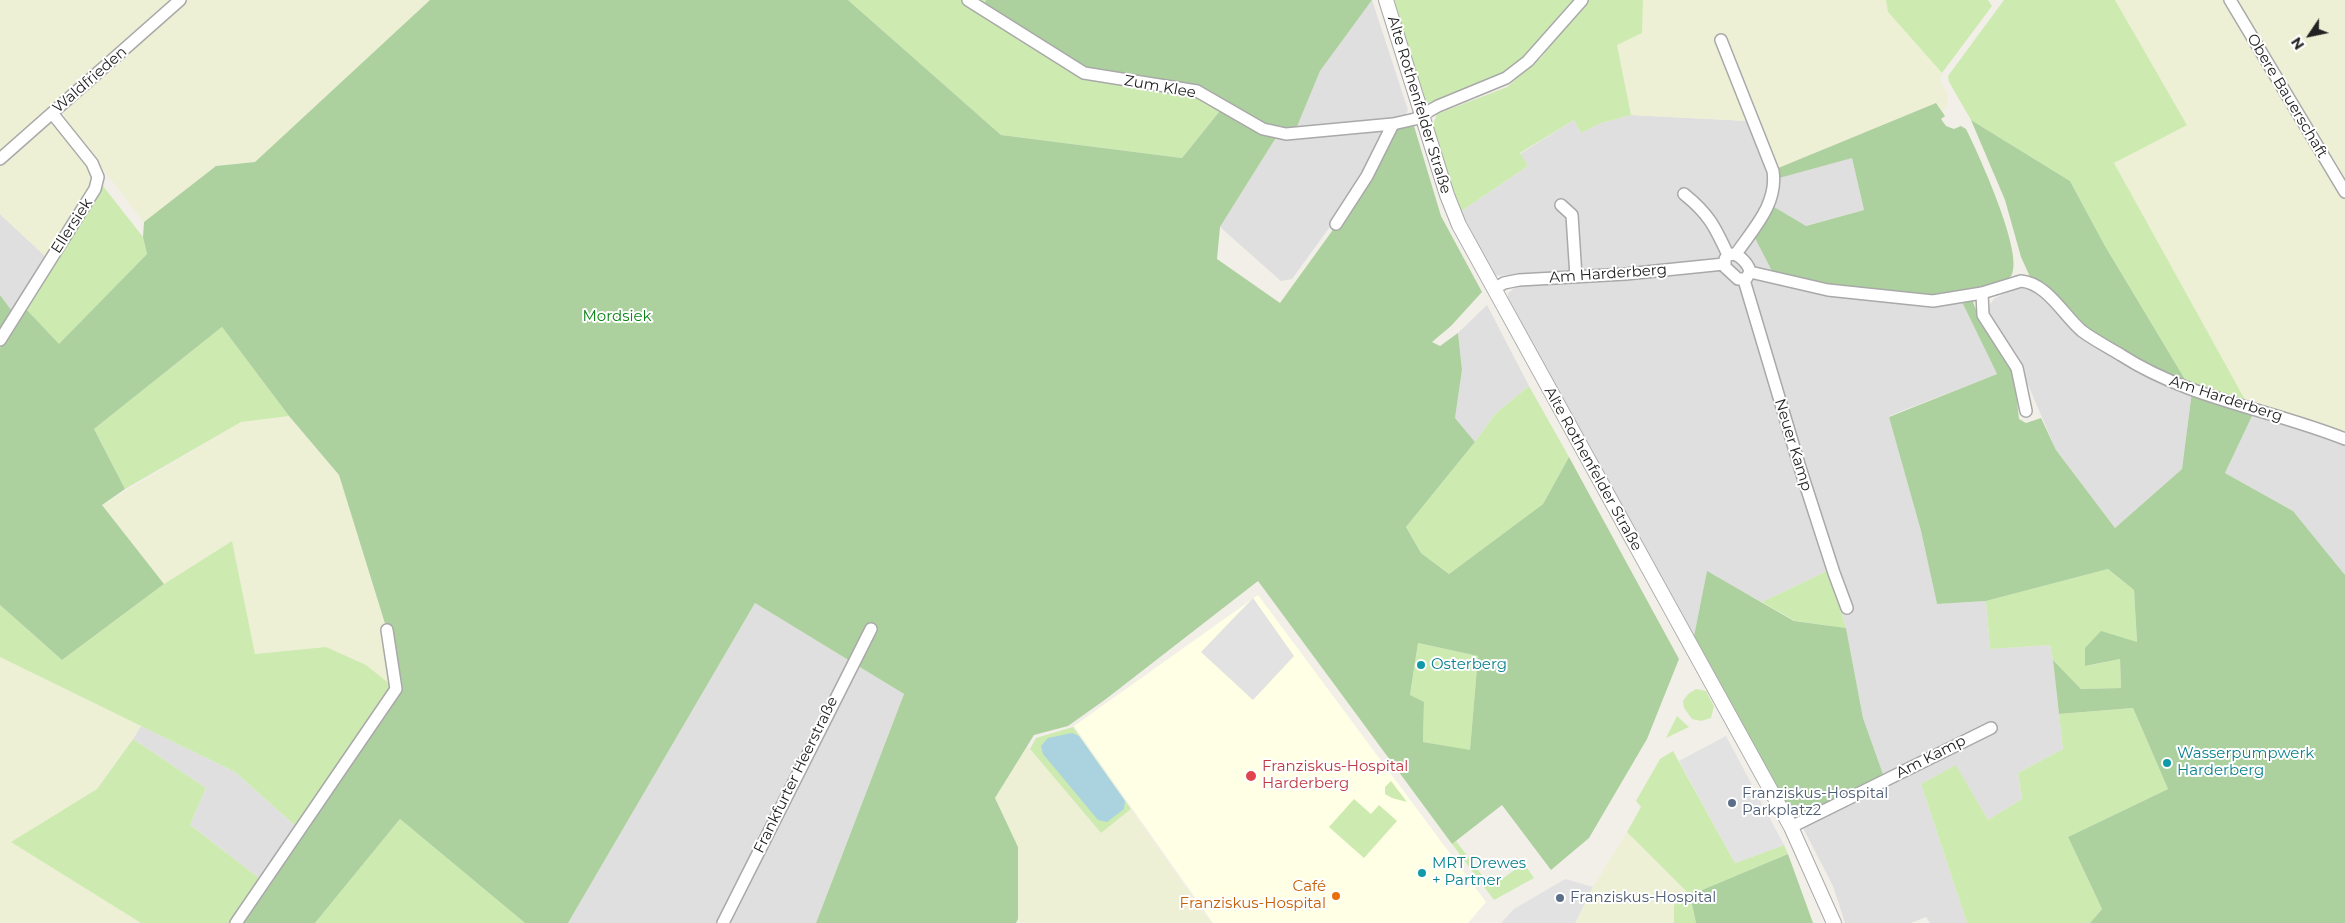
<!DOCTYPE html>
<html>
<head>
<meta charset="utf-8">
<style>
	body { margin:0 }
	#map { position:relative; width:2345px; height:923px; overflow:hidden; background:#f2efe9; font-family:Montserrat,sans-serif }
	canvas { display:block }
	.north { position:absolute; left:2285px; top:10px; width:50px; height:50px; -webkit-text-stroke:4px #fff; paint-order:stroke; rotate:236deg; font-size:14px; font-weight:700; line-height:20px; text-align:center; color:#222 }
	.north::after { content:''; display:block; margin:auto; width:18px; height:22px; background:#222; clip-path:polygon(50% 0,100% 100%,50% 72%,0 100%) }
</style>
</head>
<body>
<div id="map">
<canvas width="2345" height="923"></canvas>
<div class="north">N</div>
</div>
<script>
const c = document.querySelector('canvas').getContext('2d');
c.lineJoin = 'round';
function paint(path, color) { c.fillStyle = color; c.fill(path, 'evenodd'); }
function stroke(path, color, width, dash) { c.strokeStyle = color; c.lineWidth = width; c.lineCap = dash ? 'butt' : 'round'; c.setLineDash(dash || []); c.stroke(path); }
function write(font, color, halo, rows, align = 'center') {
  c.font = font + ' Montserrat,sans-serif'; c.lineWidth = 4; c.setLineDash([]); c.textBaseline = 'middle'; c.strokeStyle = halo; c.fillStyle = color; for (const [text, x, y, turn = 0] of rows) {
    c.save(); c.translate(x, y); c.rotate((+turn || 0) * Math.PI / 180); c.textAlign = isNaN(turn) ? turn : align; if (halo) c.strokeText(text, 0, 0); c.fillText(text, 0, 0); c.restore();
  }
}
const residential = new Path2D(`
	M1372 0 1408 110 1404 118 1296 129 1320 71Z
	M1631 115 1749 121 1852 158 1864 210 1805 226 1754 236 1957 292 1997 374 1889 416 1921 531 1937 604 1986 601 1990 649 2050 645 2053 660 2063 749 2018 773 2022 799 1988 820 1956 766 1921 784 1967 923H1930L1926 917 1911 923H1845L1833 886 1803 828 1805 825 1884 777 1863 718 1846 628 1829 570 1762 602 1707 572 1694 636 1508 303V293L1516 287 1541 284V273L1493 276 1460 212 1528 166 1520 154 1574 120 1581 133 1601 123Z
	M1385 128 1380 142 1337 217 1292 279 1281 281 1220 227 1277 136Z
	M0 214 46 257 12 311 0 295Z
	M2026 286 2040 290 2192 391 2182 469 2115 528 2056 450 2020 366 1989 320 1988 311 1990 304 1995 298 2017 288Z
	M1487 305 1529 386 1495 414 1475 442 1455 418 1462 370 1458 333Z
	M2253 414 2345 445V575L2293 511 2225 473Z
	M755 603 904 694 816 923H568Z
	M141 726 235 772 299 829 263 881 190 825 206 788 133 739Z`);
const education = new Path2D(`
	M1258 595 1486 902 1468 923H1213L1074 726Z`);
const farmland = new Path2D(`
	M0 0H173L0 152Z
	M186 0H430L255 162 216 166 144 222 64 120V107Z
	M1643 0H1886L1888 12 1942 73 1940 80 1948 95 1947 107 1941 111 1936 103 1776 169 1749 121 1631 115 1617 45 1641 33Z
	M2115 0H2345V445L2253 414 2114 163 2187 124Z
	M51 121 92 174 91 187 46 257 0 214V166Z
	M289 416 339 475 387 630 396 689 326 647 255 654 232 541 164 584 102 505 241 422Z
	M0 657 141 726 97 789 12 842 141 923H0Z
	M1027 746 1101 833 1131 809 1211 923H1021L1018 919V847L995 798Z
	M1627 832 1690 895 1674 905V923H1575L1593 887Z`);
const grass = new Path2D(`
	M848 0H986L982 9 1197 91 1223 107 1182 158 1001 135Z
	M1394 0H1643L1642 33 1617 45 1631 115 1601 123 1581 133 1574 120 1520 153 1528 166 1460 212 1432 127 1437 114 1507 87 1541 58 1577 8 1506 78 1425 104Z
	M1886 0H1988L1992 6 1942 73 1888 12Z
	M2004 0H2115L2187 125 2114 163 2253 414 2192 391 2105 246 2070 181 1971 120 1949 82 1948 76Z
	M103 186 143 237 147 254 59 345 26 309Z
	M222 327 289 416 241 422 125 489 94 429Z
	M1529 386 1569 457 1543 504 1449 574 1421 553 1406 527 1475 442 1495 414Z
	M232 541 255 654 326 647 366 665 396 689 299 829 235 772 0 657V605L62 660 164 584Z
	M2108 569 2134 590 2137 642 2086 666 2120 659 2121 688 2081 689 2053 660 2050 645 1990 649 1986 601Z
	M1829 570 1846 628 1795 621 1762 602Z
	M1418 643 1478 656 1470 751 1423 742 1424 702 1410 696Z
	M1696 689 1706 691 1714 706 1711 718 1701 721 1692 719 1684 708 1683 701 1688 694Z
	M2133 708 2168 789 2068 837 2102 909 2090 923H1967L1921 784 1956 765 1988 820 2022 799 2018 773 2063 749 2059 714Z
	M1677 716 1689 727 1666 738Z
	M1073 727 1131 809 1101 833 1030 749 1036 738Z
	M133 739 206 788 190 825 263 881 236 923H141L11 842 97 789Z
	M1673 751 1735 863 1784 845 1788 854 1690 895 1696 923H1674V905L1690 895 1627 832 1641 807 1636 801 1660 759Z
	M1391 781 1407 802 1392 798 1385 794V787Z
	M1354 799 1371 814 1379 805 1397 821 1364 858 1329 827Z
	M400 819 525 923H315Z
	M1456 841 1491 887 1520 866 1527 868 1534 878 1494 900 1452 844Z`);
const forest = new Path2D(`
	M430 0H848L1001 135 1182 158 1223 107 1197 91 1084 73 982 9 986 0H1372L1320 71 1296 129 1268 127 1277 136 1220 227 1217 259 1280 303 1374 173 1397 128 1414 126 1441 216 1482 292 1451 326 1432 342 1440 346 1458 333 1462 370 1455 418 1475 442 1406 527 1421 553 1449 574 1543 504 1569 457 1679 659 1647 739 1589 838 1551 870 1502 805 1452 844 1258 581 1106 699 1068 726 1034 735 995 798 1018 847V919L1016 923H816L904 694 755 603 568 923H525L400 819 315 923H236L396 689 387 630 339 475 289 416 222 327 94 429 125 489 102 505 164 584 62 660 0 605V348L26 309 59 344 147 254 143 237 144 222 216 166 255 162ZM1418 643 1478 656 1470 750 1423 742 1424 702 1410 695Z
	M1936 103 1945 116 1941 119 1946 126 1954 129 1961 126 1966 129C1978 153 2023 251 2012 274 2010 279 2005 280 2000 282L1932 298 1828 286 1773 273 1754 236 1774 207 1806 226 1864 210 1852 158 1779 178 1776 169Z
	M1971 120 2070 181 2105 246 2192 391 2253 414 2225 473 2293 511 2345 575V923H2090L2102 909 2068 837 2168 789 2133 708 2059 714 2053 660 2081 689 2121 688 2120 659 2085 666V648L2101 631 2137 642 2134 590 2108 569 1986 601 1937 604 1921 531 1889 417 1997 374 1961 300 1972 299 1981 323 2014 374 2019 419 2026 423 2041 418 2056 450 2115 528 2182 469 2192 391 2081 330 2031 279 2021 257 2005 200Z
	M0 295 12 311 0 329Z
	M1707 571 1794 621 1846 628 1863 718 1884 777 1801 817 1790 812 1694 636Z
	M1788 854 1813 923H1696L1690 895Z`);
const parking = new Path2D(`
	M1253 598 1294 656 1253 700 1201 652Z
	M1726 736 1784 845 1735 863 1679 761Z
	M1565 879 1593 887 1575 923H1501L1514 909Z`);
const water = new Path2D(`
	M1072 733 1079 736 1125 801 1124 809 1107 822 1098 820 1043 754 1041 746 1048 738Z`);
const minor = new Path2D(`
	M968 0 1084 73 1197 91 1263 129 1286 134 1393 124 1415 119 1438 106 1506 78 1528 61 1582 0
	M2230 0 2345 192
	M1721 40 1773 171C1778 204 1753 229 1736 254
	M0 159 180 0
	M1684 194C1709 214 1715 227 1728 255
	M1561 205 1572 215 1576 277
	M1336 224 1367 176 1393 124
	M1734 254C1741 256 1749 265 1750 272L1746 279H1738L1725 267V259L1728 255Z
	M1750 272 1828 290 1933 301 1982 293 2021 281C2047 283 2064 316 2082 331 2094 340 2108 347 2121 355 2189 399 2270 409 2345 439
	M1744 280 1801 471 1834 573 1847 608
	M1494 289 1504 283 1519 280 1626 274 1724 264
	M1982 293 1983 315 2017 368 2026 411
	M0 340 95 189 98 177 92 163 52 113
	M1791 827 1991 728
	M236 923 396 689 387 630
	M723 923 871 629`);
const tertiary = new Path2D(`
	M1386 0 1447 195 1459 225 1791 827 1834 923`);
const markers = [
	[1421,665,5,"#0f9aa8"],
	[2167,763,5,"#0f9aa8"],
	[1251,776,6,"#e0444e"],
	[1732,803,5,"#5c6f8a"],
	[1422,873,5,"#0f9aa8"],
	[1336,896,5,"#e8710a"],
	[1560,898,5,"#5c6f8a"]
];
const streetNames = [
	["Waldfrieden",90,80,-41],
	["Zum Klee",1160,87,10],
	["Obere Bauerschaft",2287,96,59],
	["Alte Rothenfelder Straße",1419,105,73],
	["Ellersiek",72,226,-57],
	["Am Harderberg",1608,274,-4],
	["Am Harderberg",2226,399,18],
	["Neuer Kamp",1793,445,73],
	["Alte Rothenfelder Straße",1593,469,61],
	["Am Kamp",1931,757,-27],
	["Frankfurter Heerstraße",796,775,-64]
];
const parkNames = [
	["Mordsiek",617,317]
];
const cultureNames = [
	["Osterberg",1431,665],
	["Wasserpumpwerk",2177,754],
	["Harderberg",2177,771],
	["MRT Drewes",1432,864],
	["+ Partner",1432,881]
];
const healthNames = [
	["Franziskus-Hospital",1262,767],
	["Harderberg",1262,784]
];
const serviceNames = [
	["Franziskus-Hospital",1742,794],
	["Parkplatz2",1742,811],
	["Franziskus-Hospital",1570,898]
];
const foodNames = [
	["Café",1326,887],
	["Franziskus-Hospital",1326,904]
];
paint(residential, '#e0dfdf');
paint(education, '#ffffe5');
paint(farmland, '#eef0d5');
paint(grass, '#cdebb0');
paint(forest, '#add19e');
paint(parking, '#e2e2e2');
paint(water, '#aad3df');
stroke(minor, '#a9a9a9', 14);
stroke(tertiary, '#a9a9a9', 16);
stroke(minor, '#fff', 11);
stroke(tertiary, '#fff', 14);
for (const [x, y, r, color] of markers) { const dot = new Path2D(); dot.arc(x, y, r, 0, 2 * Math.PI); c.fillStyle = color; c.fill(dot); stroke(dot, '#fff', 2); }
write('15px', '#222', '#fff', streetNames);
write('15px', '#0c8416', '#fff', parkNames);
write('15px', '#0d838f', '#fff', cultureNames, 'left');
write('15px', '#be3a42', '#fff', healthNames, 'left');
write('15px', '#4e5e75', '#fff', serviceNames, 'left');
write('15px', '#c56008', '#fff', foodNames, 'right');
</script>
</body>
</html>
